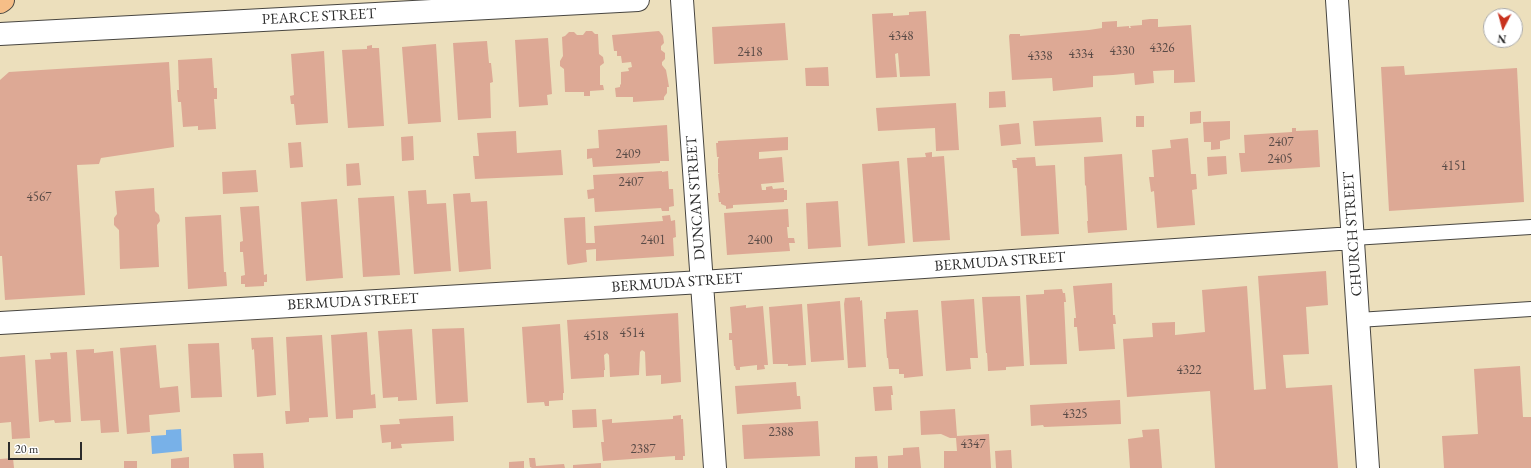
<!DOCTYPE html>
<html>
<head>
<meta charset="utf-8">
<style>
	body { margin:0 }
	#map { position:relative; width:1531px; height:468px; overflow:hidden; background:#ecdfbc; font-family:"EB Garamond",serif }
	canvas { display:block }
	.north { position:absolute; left:1483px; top:8px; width:40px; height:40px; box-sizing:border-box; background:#fff; border:1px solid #aaa; border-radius:50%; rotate:186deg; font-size:11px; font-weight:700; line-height:16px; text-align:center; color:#2b2b2b }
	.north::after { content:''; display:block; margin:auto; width:14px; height:18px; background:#c8321e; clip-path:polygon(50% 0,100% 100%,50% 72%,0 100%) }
	.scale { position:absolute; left:8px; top:442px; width:74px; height:18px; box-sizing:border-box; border:2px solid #2b2b2b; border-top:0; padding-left:5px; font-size:12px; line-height:14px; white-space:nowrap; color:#2b2b2b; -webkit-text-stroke:3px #fff; paint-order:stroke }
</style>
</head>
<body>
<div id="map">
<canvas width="1531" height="468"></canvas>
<div class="north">N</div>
<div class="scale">20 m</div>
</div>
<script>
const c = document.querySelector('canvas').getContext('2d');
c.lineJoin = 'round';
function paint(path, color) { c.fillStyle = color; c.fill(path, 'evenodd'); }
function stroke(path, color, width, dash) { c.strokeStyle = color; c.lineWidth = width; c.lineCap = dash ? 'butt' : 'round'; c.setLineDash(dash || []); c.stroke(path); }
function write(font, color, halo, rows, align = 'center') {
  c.font = font + ' "EB Garamond",serif'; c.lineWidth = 3.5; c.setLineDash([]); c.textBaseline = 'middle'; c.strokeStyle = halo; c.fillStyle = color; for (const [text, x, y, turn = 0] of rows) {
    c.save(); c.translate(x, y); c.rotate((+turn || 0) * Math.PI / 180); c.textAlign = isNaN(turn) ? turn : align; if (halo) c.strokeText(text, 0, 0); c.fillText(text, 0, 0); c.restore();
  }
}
const water = new Path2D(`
	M181 429 182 451 152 454 151 436 166 435V430Z`);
const building = new Path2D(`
	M926 11 930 76 900 77 898 53 895 54 897 77 876 78 872 14 893 13V16L909 15V12Z
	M1150 19H1158V27L1191 25 1195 82 1174 83V70L1153 71 1154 83 1135 85 1134 73 1113 75 1093 76V87L1053 91 1052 78 1012 80 1009 36 1010 34H1020V36L1089 30 1102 28V22L1117 21V27L1129 26V28H1131L1130 26 1142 25V20Z
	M785 23 788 60 714 64 712 27Z
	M586 31H592L595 34H598L599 54 603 57 604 63 600 66V85H603L604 90 590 91V96H584V92H565L564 69 560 66V61L563 56 562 37 565 36 569 32H574L577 35H583Z
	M659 31 663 36 664 43 661 46V50L665 53V59L662 62V65L666 70 668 81 669 87H667V93L664 97V100L633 102V97H616L615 88 620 87V85L621 84V72L629 71 628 68 632 67 631 62 622 63 621 56H617V51H614L612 35Z
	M548 38 552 94 547 95 548 105 519 107 515 40Z
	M487 41 489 63H491L493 82 490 83 491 118 458 120 453 43Z
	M436 44 441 122 408 124 402 47Z
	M372 45V48H379L384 126 348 128 342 50 367 49V46Z
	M324 51 328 123 296 125 294 104H291L290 96 294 95 291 54Z
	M212 58 214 88H217V99H214L216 129 198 130V126L183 127 181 102H178L177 90H179L178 60Z
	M169 62 174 147 101 158 99 164 77 165 85 295 5 300 2 256H0V80L9 72Z
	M1404 66 1405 75 1517 68 1524 202 1389 211 1381 67Z
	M828 67 829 86H806L805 68Z
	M1005 91 1006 107 989 108V92Z
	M956 103 959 150 936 151 935 128 878 131 876 108Z
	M1201 111V123L1190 124V112Z
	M1136 116H1144V127H1136Z
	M1101 117 1103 142 1035 146 1033 121Z
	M1230 121V139L1220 141V149L1211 150V142H1204L1203 122Z
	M1019 123 1021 144 1001 146 999 125Z
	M667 125 669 161H660V163L593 167 592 158 587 159V149L599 148 598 130Z
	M1292 128H1296V131L1318 130 1320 167 1241 172 1239 153H1245L1244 135 1292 132Z
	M516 131 517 153 561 150 563 175 475 179 473 156H479L477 133Z
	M413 136 414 160 402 161 401 137Z
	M788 137V150L759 152V159L782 157 784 182 761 184 762 190H766V187L772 186 773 189 784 188V190H787V200H784V202L733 205V208L726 209V206L721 204V202H719L718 193H720L718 174 720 173H718V159L719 157H717L716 143H718V141Z
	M1188 138 1191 174H1196L1197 189 1192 190 1195 225 1157 228 1154 191 1151 192 1149 177H1154L1152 150 1171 148 1170 140Z
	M301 142 303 167 290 168 288 143Z
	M932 152V157L944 156 950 240 913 242 907 158 926 157 925 153Z
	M1122 154 1127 230 1088 233 1087 221H1088L1086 185 1085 186 1084 157Z
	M1226 156 1227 174 1208 176 1207 157Z
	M1035 157 1036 166 1055 165 1059 234 1021 236 1017 168H1013L1012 160H1017L1016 158Z
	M899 161 905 243 868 246 862 164Z
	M359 163 361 185 347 186 346 164Z
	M256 170 258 192 223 194 222 172Z
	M662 171V172L668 171 669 189H673L674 206 669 207V211H662L661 208 595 212 594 198 588 199 587 190 594 189 593 175Z
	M154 188 155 211 159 215 160 221 157 225 159 267 120 269 119 230 114 225V218L117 214 115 191Z
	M426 190 427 204 446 203 451 271 414 274 408 191Z
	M470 193 471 202 487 201 491 269 459 272 453 194Z
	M394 196 400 275 363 277 358 198Z
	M337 199 343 278 306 281 301 202Z
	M838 201 841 247 808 249 806 203Z
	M259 206 264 275 267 274V282H264V286L245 287V284H241V276L245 275 243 252H240V242L243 241 240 207Z
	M788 209 789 227H787L788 238H794L795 243H789L790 251 727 255 724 213Z
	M221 215 224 272H226L227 286 188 289 185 217Z
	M670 215 671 221 675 220 676 237 673 238 674 256 596 261V249L586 250 587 262 568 265 567 263 564 218 585 217 586 243H595L594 226 663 221 662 216Z
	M1326 271 1328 305 1306 307 1309 354 1283 355 1286 388 1332 385 1338 468H1215L1210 391 1127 397 1123 339 1153 337 1152 323 1175 322V335L1205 332 1202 290 1247 286 1254 390 1266 389 1258 276Z
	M1112 283 1113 315H1115L1116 324H1113L1115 349 1079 351 1077 327H1074V318H1076L1073 286Z
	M1062 289 1063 293H1065L1066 302H1064L1067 364 1030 365 1026 295 1044 294V290Z
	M1020 296 1024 366 1006 367V370L988 371 987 353H986L982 297Z
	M860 297V301L862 300 866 367 848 368 844 304 845 298Z
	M974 299 978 358H970L971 369 946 371 941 301Z
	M840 301 844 360 811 362 807 304Z
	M802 304 806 365 788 366V364H773L769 307Z
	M746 305V308L763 306 768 365H764L765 369 757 370V365L740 367V370H736L735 366H734L732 340H729V333H732L730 307Z
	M918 310 923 376 904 378V374H899V369H889L888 358H887L884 319H886V312Z
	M678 313 681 382 661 384V375L646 376 645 352 642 350 640 352 639 375 610 377 609 355 607 353 604 355 605 370H604V377L571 379 567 320Z
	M560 324 564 393H563V400L549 401V406H545L544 402 527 403 522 327Z
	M464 328 468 402 436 404 432 329Z
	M412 329 417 400 398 401V397L383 398 378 331Z
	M367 332 371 395 375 394 376 408 353 410V418L336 419 331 335Z
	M322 335 328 417 309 418V422L286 424 285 411H290L286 337Z
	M273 337 276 395 257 397 254 349 252 350 251 338Z
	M219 343 222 397 191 398 188 344Z
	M156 345 160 388 178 386 180 412 149 415 150 432 127 434 120 348Z
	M94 349V353L113 351 119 432 101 433 100 420 81 421 76 350Z
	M67 352 71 422 55 423 54 420 39 422 35 360 51 359 50 353Z
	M25 355 30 438 12 439 11 422 0 423V357Z
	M1520 366 1523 417H1531V468H1444L1442 436 1478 434 1474 369Z
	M796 382 797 396H800L801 409 737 414 735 386Z
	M892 386 893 395H891L892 410 875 411 873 387Z
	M1120 400 1121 424 1044 427 1043 425 1031 426 1030 405Z
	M596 409 597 427 573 428 572 410Z
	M955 409 957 436 989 434 991 468H944V451H957L956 438H950L941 434 921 435 920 411Z
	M681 415V419H683L685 456H683V460H675V456L603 461 601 442H604L602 420 612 419V423L673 419V416Z
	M453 416 454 441 401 444 402 448 391 449V442L382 443 380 425 400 424 399 419Z
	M818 421 820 456 744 459 742 425Z
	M1159 429 1162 468H1130L1128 439 1143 437 1142 430Z
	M919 447 921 468H888V456L903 455V448Z
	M1011 450 1012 468H996L995 451Z
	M263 453 264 468H234L233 454Z
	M877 456 878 468H855V457Z
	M189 457V468H171V459Z
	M13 458 14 468H0V459Z
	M529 458H535L536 466 564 464 565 468H532L530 467Z
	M124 461H137V468H124Z
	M524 461V468H509V462Z
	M601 463V468H573V465Z`);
const service = new Path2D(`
	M1353 238 1531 227
	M1358 320 1531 309`);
const minor = new Path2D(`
	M682 0 715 468
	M1337 0 1368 468
	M0 34 638 0
	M0 323 702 282 1353 238`);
const primary = new Path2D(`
	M0 2 3 0`);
const numberNames = [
	["4348",901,36],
	["4326",1162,48],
	["4330",1122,51],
	["2418",750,52],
	["4334",1081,54],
	["4338",1040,56],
	["2407",1281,142],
	["2409",628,154],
	["2405",1280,159],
	["4151",1454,166],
	["2407",631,182],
	["4567",39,197],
	["2401",653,240],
	["2400",760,240],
	["4514",632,333],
	["4518",596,336],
	["4322",1189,370],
	["4325",1075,414],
	["2388",781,432],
	["4347",973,444],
	["2387",643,449]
];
const streetNames = [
	["PEARCE STREET",319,17,-3],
	["DUNCAN STREET",696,198,-94],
	["CHURCH STREET",1353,234,-94],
	["BERMUDA STREET",1000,262,-4],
	["BERMUDA STREET",677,283,-4],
	["BERMUDA STREET",353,302,-3]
];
paint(water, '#78b1e8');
paint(building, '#dda995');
stroke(service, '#484641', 16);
stroke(minor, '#484641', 24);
stroke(primary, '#484641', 24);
stroke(service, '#fff', 14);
stroke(minor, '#fff', 22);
stroke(primary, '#f6be87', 22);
write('13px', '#584a46', null, numberNames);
write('15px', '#2b2b2b', '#fff', streetNames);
</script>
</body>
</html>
